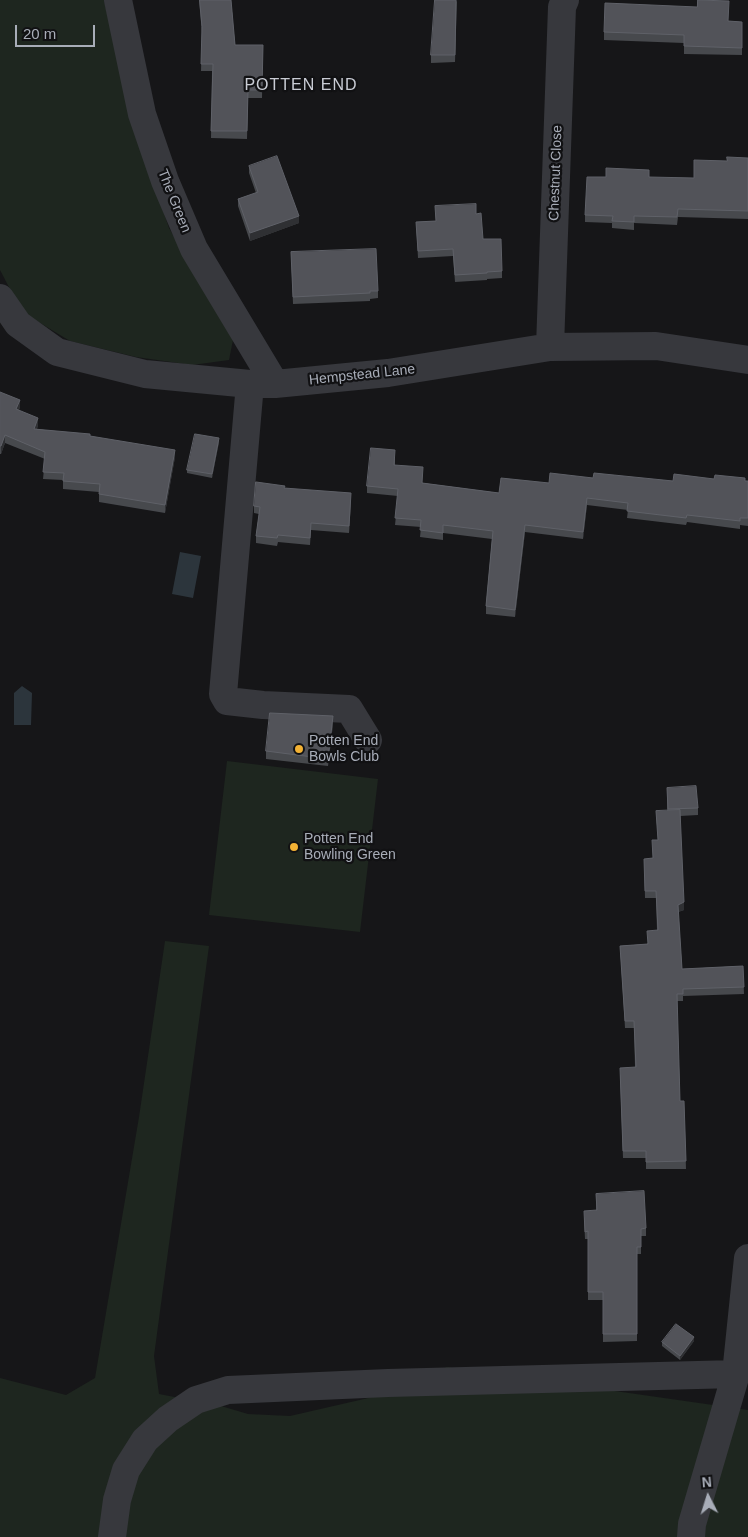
<!DOCTYPE html>
<html>
<head>
<meta charset="utf-8">
<style>
	body { margin:0 }
	#map { position:relative; width:748px; height:1537px; overflow:hidden; background:#161618; font-family:Arial,sans-serif }
	canvas { display:block }
	.north { position:absolute; left:683px; top:1472px; width:50px; height:50px; -webkit-text-stroke:4px #111113; paint-order:stroke; rotate:355deg; font-size:14px; font-weight:700; line-height:20px; text-align:center; color:#a8adb8 }
	.north::after { content:''; display:block; margin:auto; width:18px; height:22px; background:#a8adb8; clip-path:polygon(50% 0,100% 100%,50% 72%,0 100%) }
	.scale { position:absolute; left:15px; top:25px; width:80px; height:22px; box-sizing:border-box; border:2px solid #a8adb8; border-top:0; padding-left:6px; font-size:15px; line-height:18px; white-space:nowrap; color:#a8adb8; -webkit-text-stroke:4px #111113; paint-order:stroke }
</style>
</head>
<body>
<div id="map">
<canvas width="748" height="1537"></canvas>
<div class="north">N</div>
<div class="scale">20 m</div>
</div>
<script>
const c = document.querySelector('canvas').getContext('2d');
c.lineJoin = 'round';
function paint(path, color) { c.fillStyle = color; c.fill(path, 'evenodd'); }
function stroke(path, color, width, dash) { c.strokeStyle = color; c.lineWidth = width; c.lineCap = dash ? 'butt' : 'round'; c.setLineDash(dash || []); c.stroke(path); }
function write(font, color, halo, rows, align = 'center') {
  c.font = font + ' Arial,sans-serif'; c.lineWidth = 4.5; c.setLineDash([]); c.textBaseline = 'middle'; c.strokeStyle = halo; c.fillStyle = color; for (const [text, x, y, turn = 0] of rows) {
    c.save(); c.translate(x, y); c.rotate((+turn || 0) * Math.PI / 180); c.textAlign = isNaN(turn) ? turn : align; if (halo) c.strokeText(text, 0, 0); c.fillText(text, 0, 0); c.restore();
  }
}
const green = new Path2D(`
	M0 0H104L132 120 169 228 233 340 229 360 192 365 136 357 70 341 22 312 0 270Z
	M227 761 378 779 360 932 209 915Z
	M165 941 209 946 154 1356 159 1394 221 1406 248 1414 290 1416 377 1396 447 1367 748 1410V1537H0V1378L66 1395 95 1378 139 1117Z`);
const water = new Path2D(`
	M180 552 201 556 193 598 172 594Z
	M22 686 32 693 31 725H14V693Z`);
const minor = new Path2D(`
	M118 0 142 114 165 181 194 249 275 384
	M0 298 18 324 57 352 145 374 250 384H275L388 373 550 347 656 346 748 360
	M550 347 562 7 565 0
	M250 384 223 694 227 701 263 705 349 709 368 740
	M112 1537 117 1500 126 1470 145 1440 168 1419 196 1400 228 1390 388 1383 736 1374
	M691 1537 692 1524 736 1374 748 1258`);
const wall = new Path2D(`
	M199 0H231L235 45H263L262 98H248L247 139 211 138 212 71H201L202 33Z
	M457 0 455 62 431 63V55Z
	M728 21 742 22V55L684 54V43L604 40V32Z
	M748 158V219L678 217 677 225 634 223V230L612 228V223L585 222V215L606 177 694 178 727 161Z
	M249 166 299 223 250 241 238 206V199L256 193 249 173Z
	M435 206 476 214 483 239 502 271V278L487 279V280L455 282 453 256 418 258 416 222 436 221Z
	M291 252 378 291V298L370 299V301L293 304Z
	M0 392 20 407 19 410 38 425 37 429 90 436 175 457 165 513 99 502V492L63 489V480L43 479 45 459 5 443 1 454H0Z
	M219 442 212 478 187 473V470Z
	M395 457V465L423 483 499 493 549 483 593 478 673 481 714 479 748 481V526L740 525V529L687 522 686 525 627 518 628 510 587 505 583 539 525 532 515 617 486 614V606L492 539 443 533V540L420 537 421 527 395 525 398 496 367 493V486Z
	M284 488 351 501 349 533 311 530 310 545 278 542 277 546 256 543V536L259 514 254 513V506Z
	M333 724 328 766 266 759V751Z
	M667 788 698 808V815L680 816 684 910 678 912 682 969 743 966 744 994 683 996V1001H677L680 1101H684L686 1169H646V1158H623L620 1075 635 1067 634 1028H625L620 946 647 944 657 930 656 898H645L644 859 653 858 658 840 656 811H667Z
	M596 1194 646 1228V1236H641V1254H637V1341L603 1342V1300H588V1239H585L584 1218 596 1211Z
	M694 1341 680 1360 662 1346V1342Z`);
const shadedWall = new Path2D(`
	M299 216V223L250 241V233Z
	M20 400V407L16 416V409Z
	M38 418V425L34 437V429Z
	M5 435V443L1 454V446Z
	M219 438V442L212 478V474Z
	M175 450V457L165 513V505Z
	M351 493V501L349 533V526Z
	M587 498V505L583 539V532Z
	M525 525V532L515 617V610Z
	M333 716V724L328 766V759Z
	M684 902V910L678 912V905Z
	M694 1337V1341L680 1360V1356Z`);
const building = new Path2D(`
	M200 0H231L235 45H263L262 90H248L247 131H211L213 64H201L202 27Z
	M435 0H456L455 55H431Z
	M698 0 729 1 728 21 742 22V48L684 46V35L604 32 605 3 697 7Z
	M277 156 299 216 250 233 238 199 258 192 249 166Z
	M727 157 748 158V211L678 209 677 217 634 216V222L612 221 613 216 585 215 587 177H606V168L649 170V177L694 178V160L727 161Z
	M476 204V214L481 213 483 239H501L502 271 487 272V273L455 275 453 249 418 251 416 222 436 221 435 206Z
	M376 249 378 291H370V293L293 297 291 252Z
	M0 392 20 400 16 409 38 418 34 429 90 434V436L175 450 165 505 99 494 100 484 63 481 64 473 43 472 45 452 5 435 1 446H0Z
	M195 434 219 438 212 474 187 470Z
	M371 448 395 450 394 465 423 467 422 483 499 493 501 478 549 483 550 473 593 478 594 473 673 481 674 474 714 479 715 475 745 478V481H748V518H740V521L687 515 686 518 627 511 628 503 587 498 583 532 525 525 515 610 486 606 493 531 443 525V533L420 530 421 520 395 518 398 489 367 486Z
	M256 482 285 486 284 488 351 493 349 526 311 523 310 538 278 535 277 538 256 536 260 507 254 506Z
	M270 713 333 716 328 759 266 751Z
	M696 786 698 808 668 809 667 788Z
	M680 810 684 902 678 905 682 969 743 966 744 987 683 989V994H677L680 1101H684L686 1161 646 1162V1151H623L620 1068 636 1067 634 1021H625L620 946 648 944 647 931 658 930 656 891H645L644 859 653 858 652 840H658L656 811Z
	M644 1191 646 1228 641 1229V1247H637V1334H603V1292H588V1231L585 1232 584 1211 597 1210 596 1194Z
	M676 1324 694 1337 680 1356 662 1342Z`);
const markers = [
	[299,749,5,"#f2b134"],
	[294,847,5,"#f2b134"]
];
const streetNames = [
	["Chestnut Close",556,173,-88],
	["The Green",174,201,68],
	["Hempstead Lane",362,375,-6]
];
const poiNames = [
	["Potten End",309,741],
	["Bowls Club",309,757],
	["Potten End",304,839],
	["Bowling Green",304,855]
];
const quarterNames = [
	["POTTEN END",301,86]
];
paint(green, '#1e261f');
paint(water, '#2c353c');
stroke(minor, '#37383d', 28);
paint(wall, '#47494d');
paint(shadedWall, '#2f3033');
paint(building, '#525359');
stroke(building, '#5f6168', 1);
for (const [x, y, r, color] of markers) { const dot = new Path2D(); dot.arc(x, y, r, 0, 2 * Math.PI); c.fillStyle = color; c.fill(dot); stroke(dot, '#111113', 2); }
write('14px', '#a8adb8', '#111113', streetNames);
write('14px', '#a8adb8', '#111113', poiNames, 'left');
c.letterSpacing = '1px';
write('16px', '#c9ccd4', '#111113', quarterNames);
c.letterSpacing = '0px';
</script>
</body>
</html>
